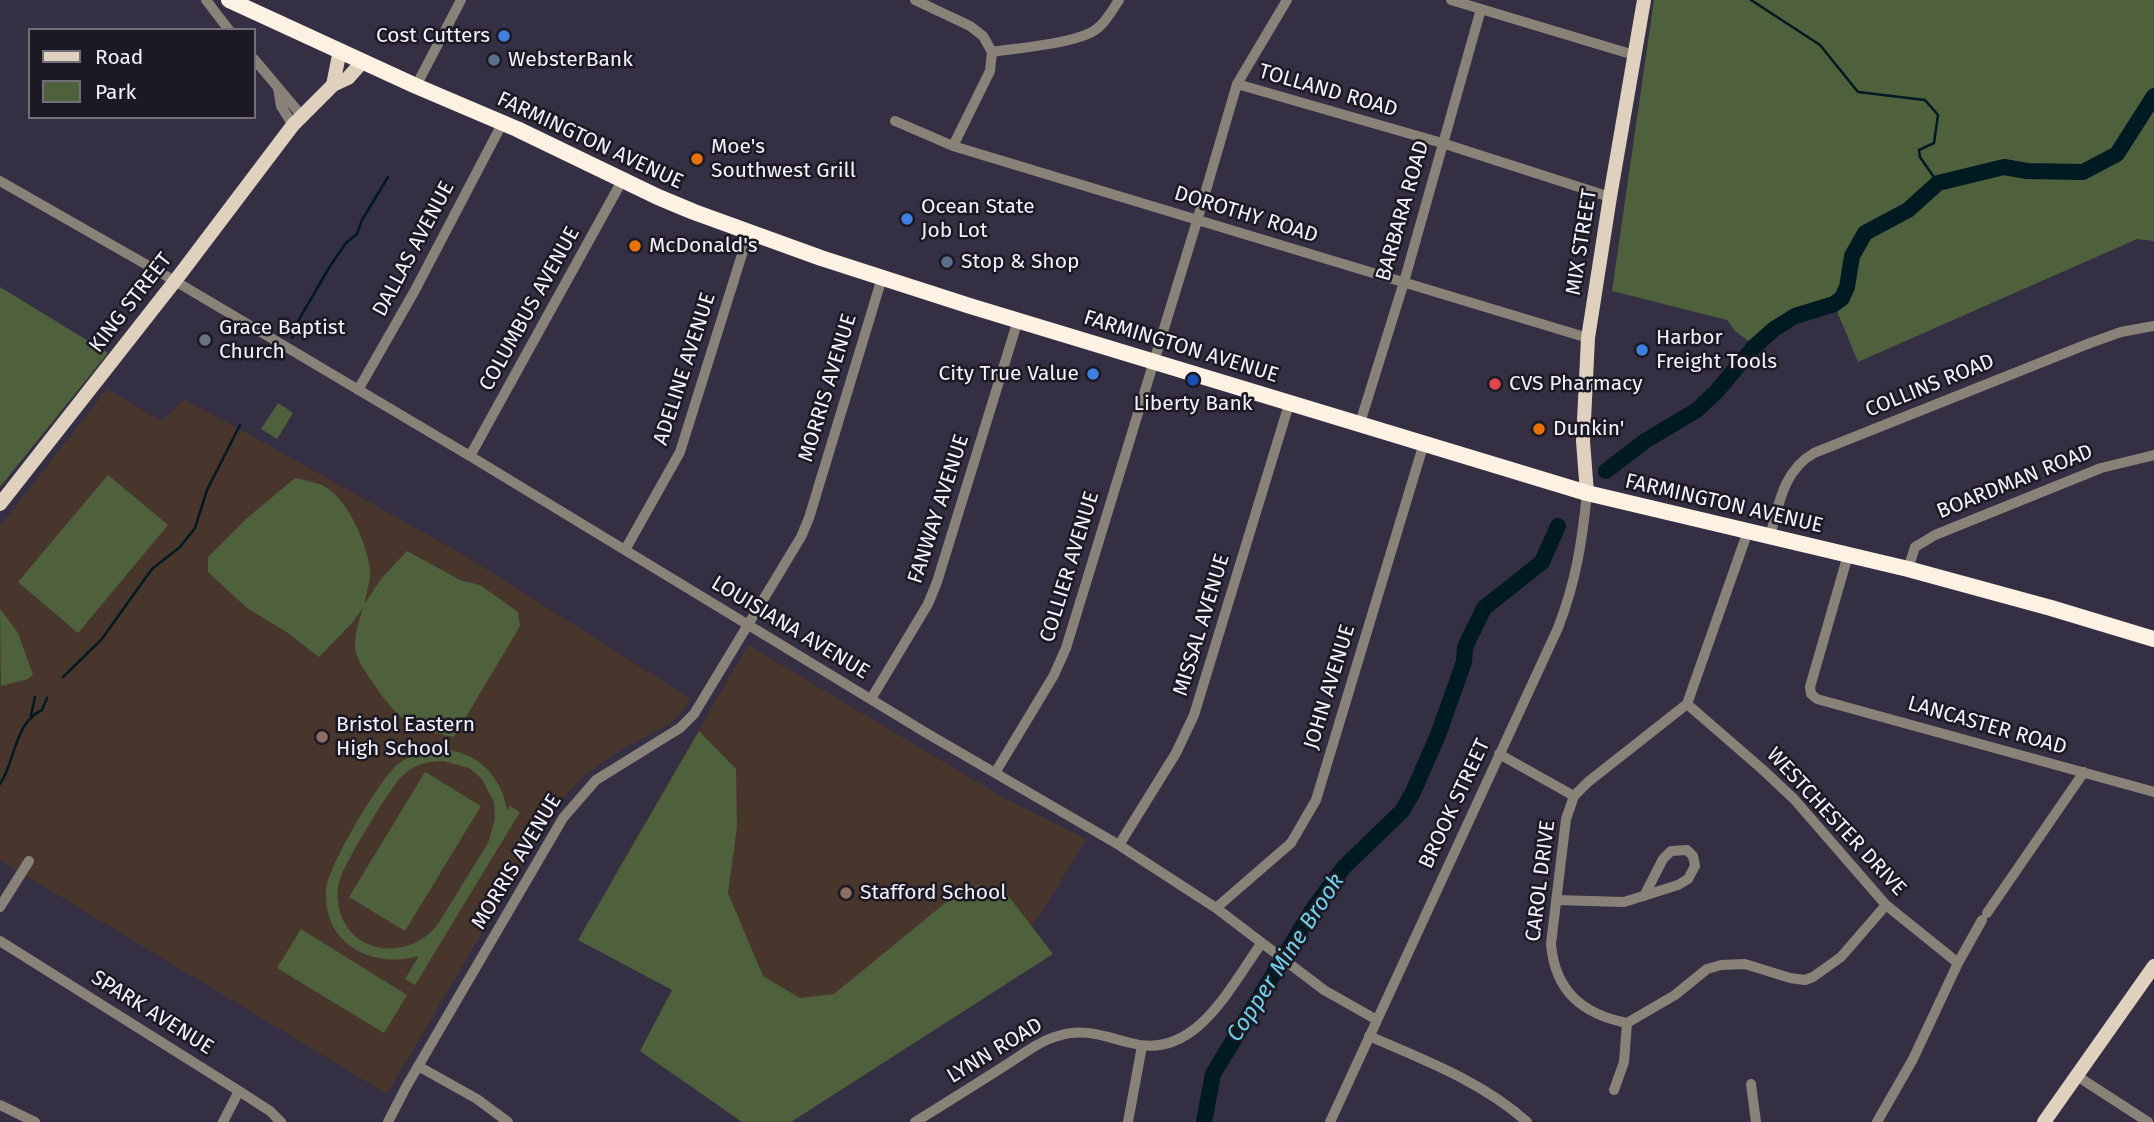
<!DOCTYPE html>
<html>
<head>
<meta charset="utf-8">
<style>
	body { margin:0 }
	#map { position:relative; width:2154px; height:1122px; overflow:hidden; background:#342f43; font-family:"Fira Sans",sans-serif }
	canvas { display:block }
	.legend { position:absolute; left:28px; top:28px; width:228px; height:91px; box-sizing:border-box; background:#1b1922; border:2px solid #726f7a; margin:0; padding:9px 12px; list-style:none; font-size:21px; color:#f4f1fe }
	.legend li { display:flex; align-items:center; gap:14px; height:35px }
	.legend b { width:35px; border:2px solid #726f7a }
</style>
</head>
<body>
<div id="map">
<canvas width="2154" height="1122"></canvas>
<ul class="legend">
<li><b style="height:9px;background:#e0d1bf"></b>Road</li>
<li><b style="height:19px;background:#4e603c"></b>Park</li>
</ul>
</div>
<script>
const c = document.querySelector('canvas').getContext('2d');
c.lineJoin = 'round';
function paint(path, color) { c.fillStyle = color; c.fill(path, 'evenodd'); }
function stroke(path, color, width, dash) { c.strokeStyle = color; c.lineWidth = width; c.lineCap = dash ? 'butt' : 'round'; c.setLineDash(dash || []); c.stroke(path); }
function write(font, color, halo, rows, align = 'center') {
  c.font = font + ' "Fira Sans",sans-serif'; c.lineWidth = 5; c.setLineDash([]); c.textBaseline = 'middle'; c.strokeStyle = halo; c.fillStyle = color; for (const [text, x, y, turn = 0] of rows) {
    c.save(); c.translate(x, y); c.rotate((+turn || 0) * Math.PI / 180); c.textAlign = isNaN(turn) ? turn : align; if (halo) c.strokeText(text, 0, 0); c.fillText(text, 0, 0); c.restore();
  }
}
const education = new Path2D(`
	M107 389 161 421 184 400 238 428 467 557 691 699 684 710 668 725 620 750 584 776 559 802 387 1094 0 860V526Z
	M748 645 1004 798 1086 839 1045 907 994 977 640 1051 704 929 612 879Z`);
const green = new Path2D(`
	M1654 0H2154V241L2137 239 1858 362 1834 304C1796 315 1784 320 1755 346L1735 331 1727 320 1612 291Z
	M0 287 108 353 0 487Z
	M278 403 293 413 277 439 261 429Z
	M108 475 168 525 78 633 18 582Z
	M295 478C304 480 314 482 322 485 347 497 367 543 370 570 371 581 366 593 365 603L381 579 407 551 460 580 480 585 518 612 520 626 454 737C408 729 397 718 371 680 365 671 355 657 355 646 355 632 359 621 363 608L352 623 319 657 288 633 247 608 208 572V557L246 519Z
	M0 609 18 633 33 675 28 679 1 686Z
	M699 731 736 769 737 827 728 893 763 976 800 998 834 994 955 895 978 885 1006 893 1053 954 791 1122H742L640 1051 672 990 578 940Z
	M438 749C475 750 501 774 507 810L510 806 520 812 415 985 405 979 419 956C372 969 323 945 326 890 328 866 379 780 398 764 410 755 423 751 438 749ZM444 761 469 768 482 779 494 802 495 819 488 843 438 924C408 964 343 954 338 901 337 892 338 882 342 874 350 855 390 787 404 774 416 764 429 761 444 761Z
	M425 772 481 806 405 931 349 897Z
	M301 929 407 995 384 1033 277 968Z`);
const stream = new Path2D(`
	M1751 0 1820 45 1858 92 1925 100 1938 115 1934 143 1919 150 1920 157 1938 183
	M292 338 297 323 330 266 346 243 357 234 362 220 388 177
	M63 677 101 640 152 569 180 547 195 528 207 490 240 425
	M31 715 35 697
	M0 784C16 760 14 723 42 710L47 698`);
const river = new Path2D(`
	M1606 471 1645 441 1697 410 1716 392 1755 346 1774 329 1795 316 1834 304 1842 298 1847 287 1852 256 1865 233 1908 210 1938 183 2004 167 2027 171 2083 172 2117 154 2154 96
	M1204 1122 1213 1074 1313 909 1344 867 1402 811 1413 792 1438 735 1464 662 1465 647 1484 608 1542 562 1558 526`);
const minor = new Path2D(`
	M206 0 229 30
	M915 0 970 26 983 36 992 52 990 71 953 146
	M1451 0 1634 55
	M992 52C1018 48 1067 44 1090 33 1103 27 1111 12 1119 0
	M254 59 302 116
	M1237 84 1442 143 1610 197
	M416 86 461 0
	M278 88 281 106 293 125
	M895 121 953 146 1588 338
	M0 181 175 281 470 456 928 734 1119 845 1216 908 1324 990 1377 1020
	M358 390 414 292 502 124
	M1360 423 1404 282 1481 9
	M470 456 623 179
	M1770 536C1779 504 1783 471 1814 453L2090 343 2121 332 2154 326
	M625 550 680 452 749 232
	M1848 555 1810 687 1811 694 1817 699 2154 792
	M1908 569 1915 547 1935 535 2101 468 2154 455
	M871 699 928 604 937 582 1018 320
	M1687 704 1762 769 1794 799 1886 905 1958 963
	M1499 754 1574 796
	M995 773 1054 675 1066 648 1197 221 1237 84 1287 0
	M1119 845 1176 753 1194 715 1290 401
	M1556 900 1624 902 1678 885 1688 879 1695 866 1693 856 1687 850 1671 851 1663 859 1644 896
	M0 907 29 861
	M1216 908 1291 843 1316 800 1424 443
	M1987 913 2084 772
	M0 941 239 1091 270 1111 281 1122
	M1627 1023C1582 1014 1555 991 1551 944L1566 819 1574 796 1588 782 1687 704 1748 531
	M1627 1023 1675 995 1707 969 1721 965 1745 964 1790 978 1805 980 1813 977 1841 957 1886 905
	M1369 1036C1424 1060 1483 1082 1527 1122
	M418 1066 477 1099 508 1122
	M2077 1076 2148 1122
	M1751 1084 1756 1122
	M1614 1090 1624 1062 1627 1023
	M0 1105 35 1122
	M223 1122 239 1091
	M388 1122 406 1087 563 818 596 780 680 728 694 714 801 537 809 518 882 278
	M915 1122C946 1103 976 1084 1006 1065 1022 1055 1039 1041 1058 1036 1083 1027 1106 1037 1131 1043 1195 1061 1230 987 1261 944
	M1128 1122 1142 1046
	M1330 1122 1558 628C1576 581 1582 543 1587 493
	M1877 1122 1913 1059 1958 963 1982 920`);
const major = new Path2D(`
	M333 85 340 50
	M1587 493 1583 441 1588 338 1610 197 1644 0
	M0 504 175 281 293 125 333 85 348 78 363 61
	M2044 1122 2154 966`);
const highway = new Path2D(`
	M229 0 416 86 517 129 658 197 694 212 821 258 970 306 1587 493 1908 569 2051 608 2154 639`);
const markers = [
	[504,36,7,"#3f7fe0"],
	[494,60,7,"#5c6f8a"],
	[697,159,7,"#e8710a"],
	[907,219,7,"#3f7fe0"],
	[635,246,7,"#e8710a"],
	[947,262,7,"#5c6f8a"],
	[205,340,7,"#6b7280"],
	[1642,350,7,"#3f7fe0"],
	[1093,374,7,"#3f7fe0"],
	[1193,380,7,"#1a4fb4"],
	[1495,384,7,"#e0444e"],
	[1539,429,7,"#e8710a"],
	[322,737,7,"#8d6e63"],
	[846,893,7,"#8d6e63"]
];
const poiNames = [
	["Cost Cutters",490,36,"right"],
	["WebsterBank",508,60],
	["Moe's",711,147],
	["Southwest Grill",711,171],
	["Ocean State",921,207],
	["Job Lot",921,231],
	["McDonald's",649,246],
	["Stop & Shop",961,262],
	["Grace Baptist",219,328],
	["Church",219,352],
	["Harbor",1656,338],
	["Freight Tools",1656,362],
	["City True Value",1079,374,"right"],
	["CVS Pharmacy",1509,384],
	["Liberty Bank",1193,404,"center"],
	["Dunkin'",1553,429],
	["Bristol Eastern",336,725],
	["High School",336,749],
	["Stafford School",860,893]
];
const streetNames = [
	["TOLLAND ROAD",1328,91,16],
	["FARMINGTON AVENUE",590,141,25],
	["BARBARA ROAD",1403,211,-74],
	["DOROTHY ROAD",1246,215,17],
	["MIX STREET",1582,242,-81],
	["DALLAS AVENUE",414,249,-62],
	["KING STREET",131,303,-52],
	["COLUMBUS AVENUE",530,309,-61],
	["FARMINGTON AVENUE",1181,347,17],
	["ADELINE AVENUE",685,369,-72],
	["COLLINS ROAD",1930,386,-22],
	["MORRIS AVENUE",828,388,-73],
	["BOARDMAN ROAD",2015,482,-22],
	["FARMINGTON AVENUE",1724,504,13],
	["FANWAY AVENUE",939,509,-72],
	["COLLIER AVENUE",1070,567,-73],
	["MISSAL AVENUE",1202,625,-73],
	["LOUISIANA AVENUE",790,628,31],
	["JOHN AVENUE",1330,687,-73],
	["LANCASTER ROAD",1987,726,16],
	["BROOK STREET",1455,804,-65],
	["WESTCHESTER DRIVE",1836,822,47],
	["MORRIS AVENUE",517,862,-59],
	["CAROL DRIVE",1541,881,-83],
	["SPARK AVENUE",152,1013,32],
	["LYNN ROAD",995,1051,-31]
];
const waterNames = [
	["Copper Mine Brook",1286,958,-57]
];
paint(education, '#48362d');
paint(green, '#4e603c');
stroke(stream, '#001a22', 2.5);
stroke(river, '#001a22', 16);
stroke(minor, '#898279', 10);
stroke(major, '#e0d1bf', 14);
stroke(highway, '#fdf1e4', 16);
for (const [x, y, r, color] of markers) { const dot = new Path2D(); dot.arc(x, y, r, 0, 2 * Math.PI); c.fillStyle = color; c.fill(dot); stroke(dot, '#1b1922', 2.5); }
write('21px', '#f4f1fe', '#1b1922', poiNames, 'left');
write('21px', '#f4f1fe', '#1b1922', streetNames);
write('italic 23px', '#6fcee8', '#1b1922', waterNames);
</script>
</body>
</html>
